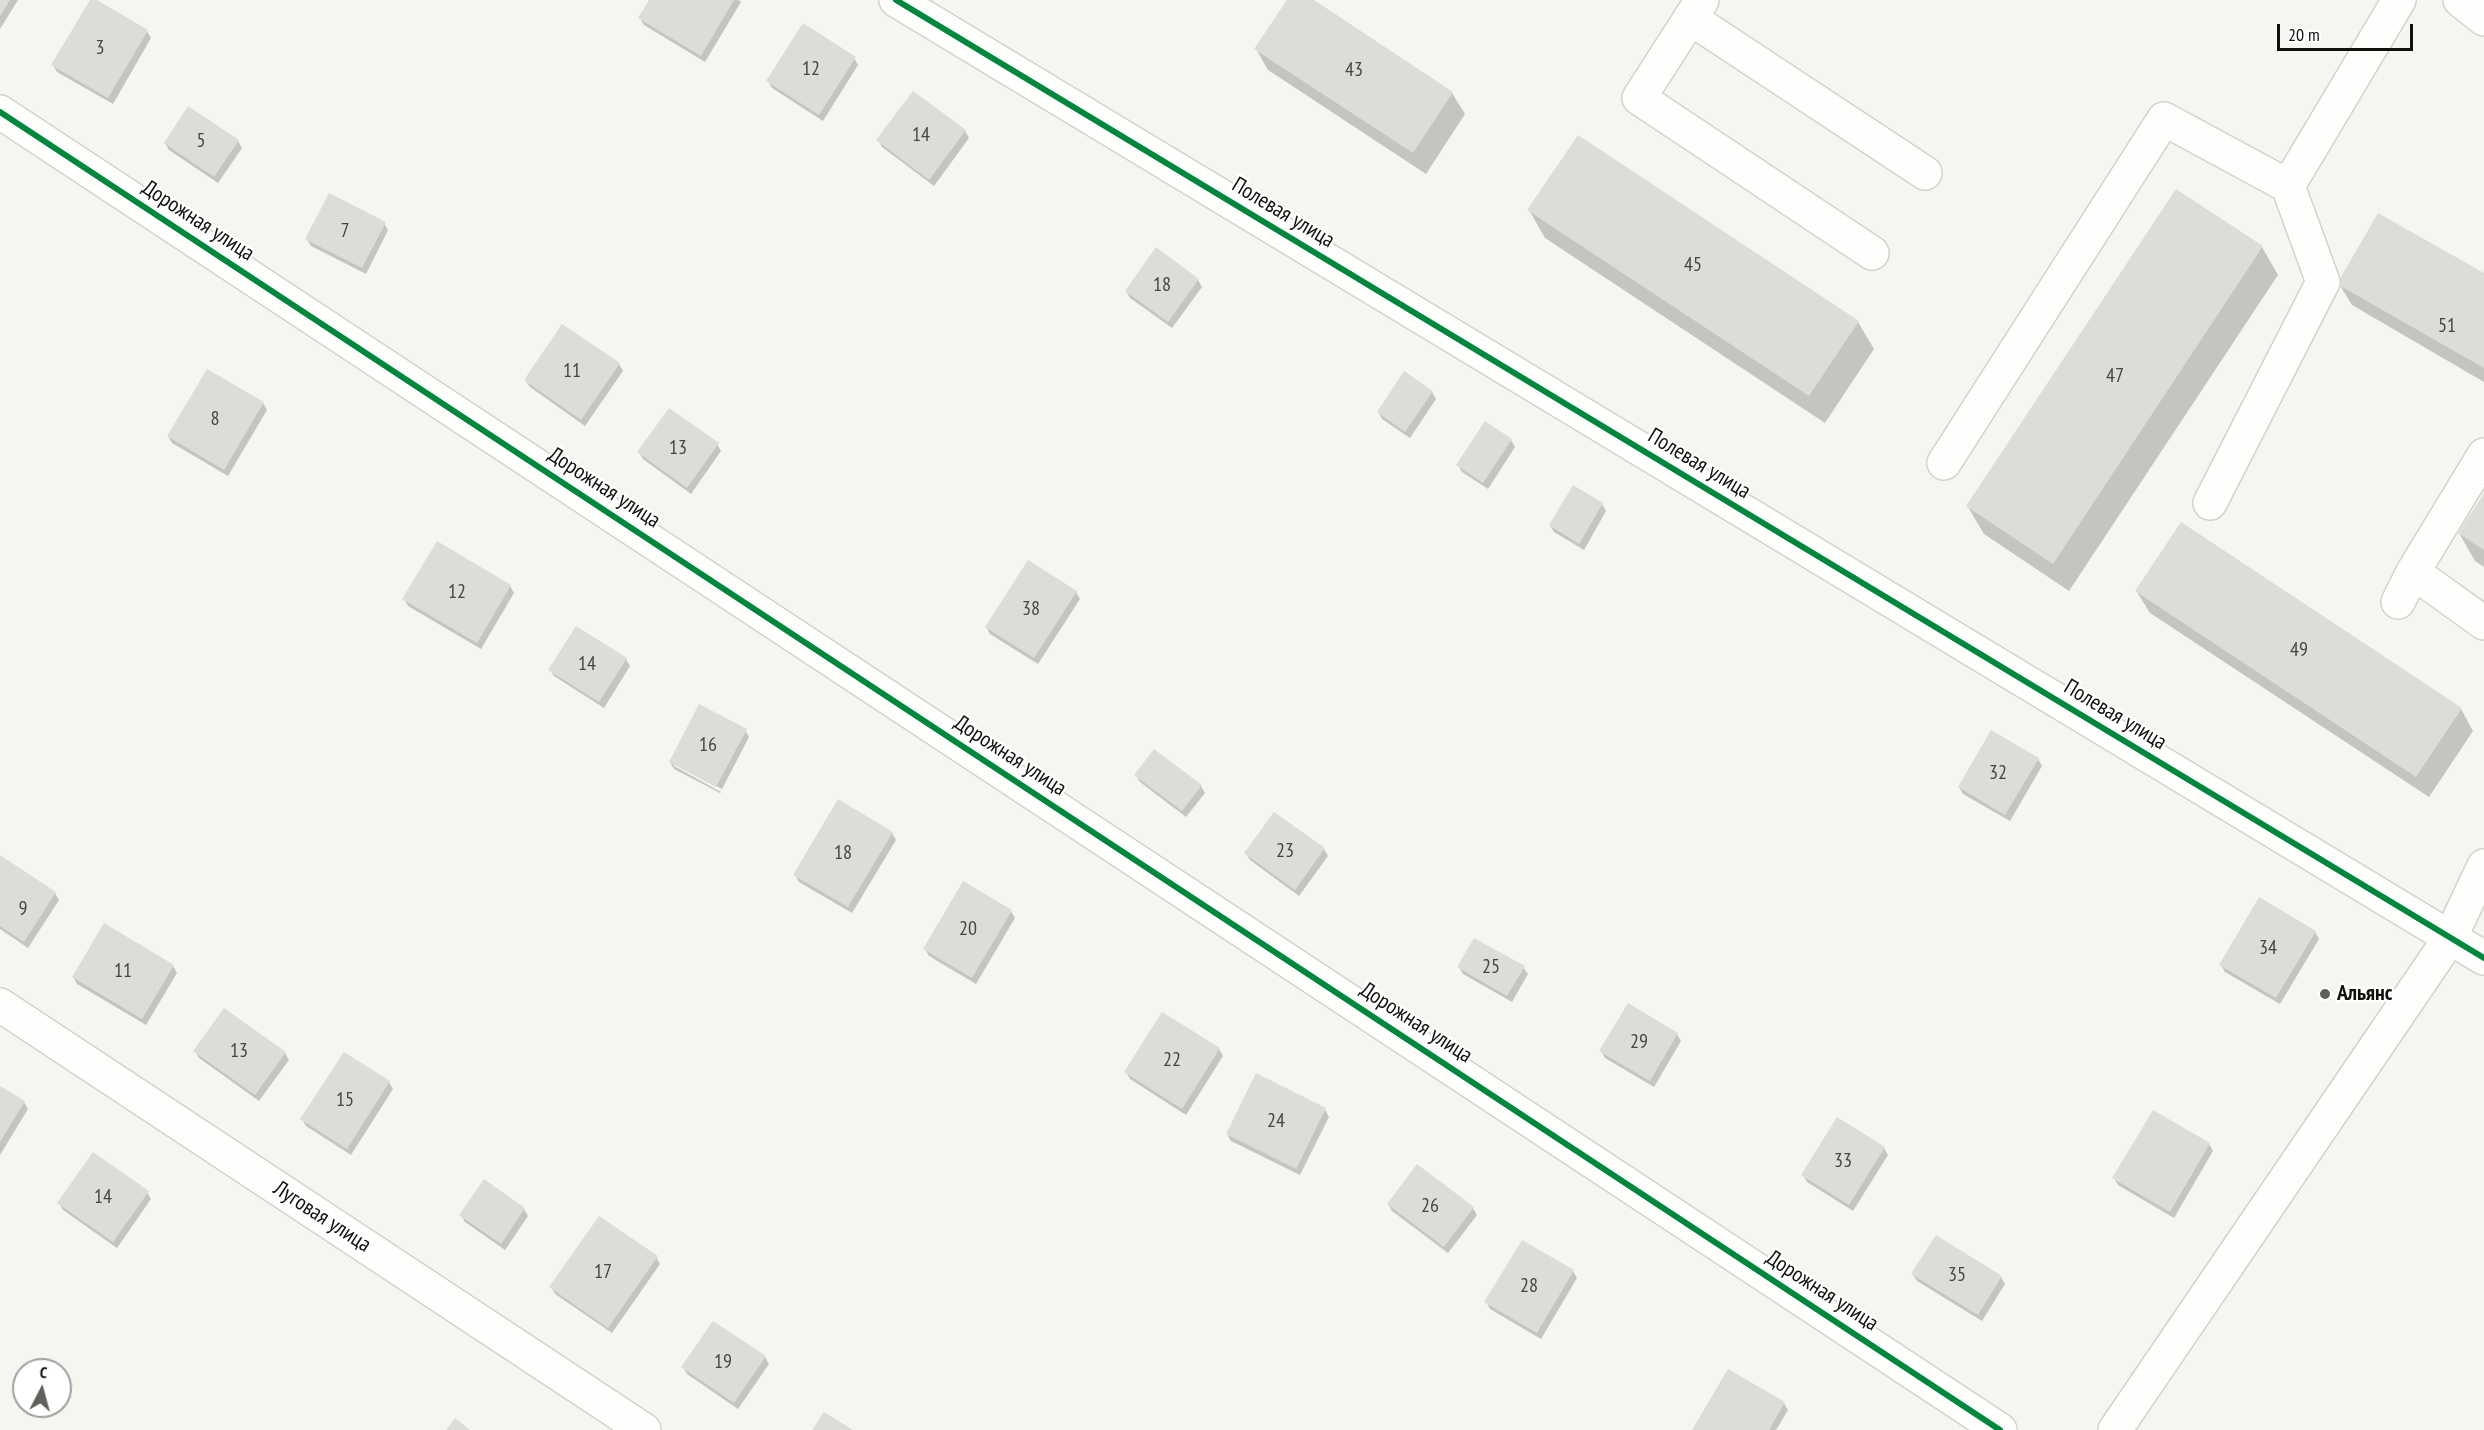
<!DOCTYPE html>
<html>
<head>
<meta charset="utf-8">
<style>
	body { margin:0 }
	#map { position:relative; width:2484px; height:1430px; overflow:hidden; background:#f5f6f0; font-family:"PT Sans Narrow",sans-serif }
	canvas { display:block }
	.north { position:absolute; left:12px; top:1358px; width:60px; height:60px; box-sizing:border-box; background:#fff; border:2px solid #9f9f9e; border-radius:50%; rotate:6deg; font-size:16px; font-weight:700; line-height:24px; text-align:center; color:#10100d }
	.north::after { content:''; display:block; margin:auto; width:21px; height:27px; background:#60605c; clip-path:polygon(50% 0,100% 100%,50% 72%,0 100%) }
	.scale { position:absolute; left:2277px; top:24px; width:136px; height:27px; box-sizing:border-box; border:3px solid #10100d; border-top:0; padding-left:8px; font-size:18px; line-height:21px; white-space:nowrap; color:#10100d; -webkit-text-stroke:4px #fff; paint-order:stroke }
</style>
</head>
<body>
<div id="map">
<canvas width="2484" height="1430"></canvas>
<div class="north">С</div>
<div class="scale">20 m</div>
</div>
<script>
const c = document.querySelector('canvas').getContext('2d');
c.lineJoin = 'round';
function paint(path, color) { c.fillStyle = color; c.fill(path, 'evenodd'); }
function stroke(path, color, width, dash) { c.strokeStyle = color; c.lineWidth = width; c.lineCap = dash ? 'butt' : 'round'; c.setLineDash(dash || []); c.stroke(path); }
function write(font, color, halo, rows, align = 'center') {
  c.font = font + ' "PT Sans Narrow",sans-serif'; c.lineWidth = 4.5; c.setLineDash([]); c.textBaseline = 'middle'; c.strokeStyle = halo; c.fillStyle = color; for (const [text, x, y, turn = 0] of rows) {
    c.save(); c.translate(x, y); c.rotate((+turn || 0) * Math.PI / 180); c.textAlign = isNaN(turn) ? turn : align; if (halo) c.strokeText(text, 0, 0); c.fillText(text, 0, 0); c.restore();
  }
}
const shadow = new Path2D(`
	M0 0H18L0 29Z
	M91 0 147 31 151 38 113 104 57 72 53 65Z
	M651 0H739L741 2 705 62 644 25 640 18Z
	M1288 0H1312L1452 93 1465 114 1426 174 1268 70 1256 49Z
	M854 58 858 65 823 121 772 88 768 81Z
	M965 131 969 138 934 186 882 147 878 140Z
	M238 141 242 148 218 183 169 150 165 143Z
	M1529 210 1858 322 1874 349 1825 423 1545 238Z
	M384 223 388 230 366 274 311 246 307 239Z
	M2262 247 2278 275 2069 591 1984 534 1968 507Z
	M1156 249 1198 280 1202 287 1172 328 1130 298 1126 291Z
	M2484 274V382L2352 305 2339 284Z
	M619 364 623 371 585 426 530 387 525 380Z
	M1432 392 1436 399 1410 438 1382 419 1378 412Z
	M263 403 267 410 228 476 172 443 168 436Z
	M1511 440 1515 447 1488 489 1462 472 1458 465Z
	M717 444 721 451 691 494 643 459 639 452Z
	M2484 496V567L2475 561 2459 533Z
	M1602 504 1606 511 1584 550 1554 532 1550 525Z
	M510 586 514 593 481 649 408 606 404 599Z
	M1076 592 1080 599 1038 664 990 634 986 627Z
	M2137 592 2461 709 2473 731 2429 797 2150 613Z
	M626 659 630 666 604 708 554 676 550 670Z
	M745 730 749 737 722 789 674 763V766L721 792 720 793 674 769 670 762Z
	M1992 732 2038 759 2042 766 2010 821 1963 794 1959 787Z
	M1136 775 1201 786 1205 793 1186 817 1140 782Z
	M1275 814 1324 849 1328 856 1299 896 1250 860 1246 853Z
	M892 833 896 840 852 913 799 882 795 875Z
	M0 857 55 893 59 900 28 948 0 929Z
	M1011 911 1015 918 976 984 929 956 925 949Z
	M105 925 173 966 177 973 146 1025 77 984 73 977Z
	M2315 932 2319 939 2280 1004 2225 972 2221 965Z
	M1459 967H1523L1528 974 1512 1002 1463 974Z
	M1677 1034 1681 1041 1654 1087 1605 1058 1601 1051Z
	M1219 1049 1223 1056 1186 1115 1130 1079 1126 1072Z
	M195 1051 285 1053 289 1060 259 1101 199 1058Z
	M1257 1075 1325 1110 1329 1117 1300 1175 1231 1141 1227 1134Z
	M389 1082 393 1089 351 1155 306 1126 302 1119Z
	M0 1088 24 1102 28 1109 0 1155Z
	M1838 1119 1884 1148 1888 1155 1853 1211 1807 1182 1803 1175Z
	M2209 1144 2213 1151 2174 1218 2118 1185 2114 1178Z
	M1417 1166 1473 1208 1477 1215 1448 1253 1392 1211 1388 1204Z
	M147 1192 151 1199 117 1248 63 1210 59 1203Z
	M524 1209 528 1216 505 1250 465 1222 461 1215Z
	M1936 1237 2001 1277 2005 1284 1982 1321 1917 1281 1913 1275Z
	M656 1257 660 1264 612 1333 555 1294 551 1287Z
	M1573 1271 1577 1278 1541 1339 1490 1309 1486 1302Z
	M765 1357 769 1364 738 1409 687 1374 683 1367Z
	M1784 1403 1788 1410 1776 1430H1693Z`);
const building = new Path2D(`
	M0 0H10L0 16Z
	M90 0H97L148 30 108 98 51 65Z
	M649 0H734L701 56 638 18Z
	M1287 0H1314L1453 92 1413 153 1254 49Z
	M803 23 856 57 819 115 766 81Z
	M913 91 966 130 929 180 876 140Z
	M188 106 239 140 214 177 164 143Z
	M1578 135 1859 321 1809 396 1527 210Z
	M2176 189 2263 246 2053 564 1966 506Z
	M329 193 386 222 362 268 305 239Z
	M2378 213 2484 273V368L2337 284Z
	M1156 247 1199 279 1168 322 1125 291Z
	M562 324 620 363 581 420 524 380Z
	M207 369 264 402 224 470 167 436Z
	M1404 371 1433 391 1405 432 1377 412Z
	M669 408 719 443 687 488 637 452Z
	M1485 421 1512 439 1483 483 1456 465Z
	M1573 485 1603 503 1579 544 1549 525Z
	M2484 493V550L2458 533Z
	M2181 522 2462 708 2416 777 2135 591Z
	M437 541 511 585 477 643 402 599Z
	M1028 560 1077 591 1034 658 985 627Z
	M576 626 627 658 599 702 548 670Z
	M699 704 747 729 716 787 669 762Z
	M1991 730 2039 758 2005 815 1958 787Z
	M1154 749 1202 785 1182 811 1134 775Z
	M838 799 893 832 848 907 793 875Z
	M1274 812 1325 848 1295 890 1244 853Z
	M0 855 56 892 24 942 0 926Z
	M963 881 1012 910 972 978 923 949Z
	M2259 897 2316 931 2276 998 2219 965Z
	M104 923 174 965 142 1019 72 977Z
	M1474 938 1525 966 1507 996 1457 967Z
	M1628 1003 1678 1033 1650 1081 1599 1051Z
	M224 1008 286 1052 255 1095 193 1051Z
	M1162 1012 1220 1048 1182 1109 1124 1072Z
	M344 1052 390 1081 347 1149 300 1119Z
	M1256 1073 1326 1108 1296 1169 1226 1134Z
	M0 1086 25 1101 0 1142Z
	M2153 1110 2210 1143 2170 1212 2112 1178Z
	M1837 1117 1885 1147 1849 1205 1801 1175Z
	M93 1152 149 1191 113 1242 57 1203Z
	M1417 1164 1474 1207 1444 1247 1387 1204Z
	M484 1179 525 1208 501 1244 459 1215Z
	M599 1216 658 1256 608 1328 549 1287Z
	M1936 1235 2002 1276 1978 1315 1911 1274Z
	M1522 1240 1574 1270 1537 1333 1484 1302Z
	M713 1321 766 1356 734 1403 681 1367Z
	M1728 1369 1785 1402 1769 1430H1692Z
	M824 1412 853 1430H812Z
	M455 1418 470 1430H446Z`);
const minor = new Path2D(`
	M896 0 2484 958
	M1702 0 1639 98 1872 253
	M2460 0 2484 19
	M1690 18 1925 173
	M0 112 2000 1430
	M2484 455 2413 572 2484 623
	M1944 463 2164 119 2288 186 2399 0
	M2210 503 2323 282 2288 186
	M2398 602 2413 572
	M0 1005 644 1430
	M2115 1430 2450 938 2484 866`);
const cycleway = new Path2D(`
	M896 0 2484 958
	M0 112 2000 1430`);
const markers = [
	[2325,994,6,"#60605c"]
];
const numberNames = [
	["3",100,48],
	["12",811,69],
	["43",1354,70],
	["14",921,135],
	["5",201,141],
	["7",345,231],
	["45",1693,265],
	["18",1162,285],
	["51",2447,326],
	["11",572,371],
	["47",2115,376],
	["8",215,419],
	["13",678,448],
	["12",457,592],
	["38",1031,609],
	["49",2299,650],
	["14",587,664],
	["16",708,745],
	["32",1998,773],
	["23",1285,851],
	["18",843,853],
	["9",23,909],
	["20",968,929],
	["34",2268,948],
	["25",1491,967],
	["11",123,971],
	["29",1639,1042],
	["13",239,1051],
	["22",1172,1060],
	["15",345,1100],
	["24",1276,1121],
	["33",1843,1161],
	["14",103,1197],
	["26",1430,1206],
	["17",603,1272],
	["35",1957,1275],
	["28",1529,1286],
	["19",723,1362]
];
const streetNames = [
	["Полевая улица",1283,213,31],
	["Дорожная улица",198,221,33],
	["Полевая улица",1699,464,31],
	["Дорожная улица",604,488,33],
	["Полевая улица",2115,715,31],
	["Дорожная улица",1010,756,33],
	["Дорожная улица",1416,1023,33],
	["Луговая улица",322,1217,33],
	["Дорожная улица",1822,1291,33]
];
const poiNames = [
	["Альянс",2337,994]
];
paint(shadow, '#0003');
paint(building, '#dddcd9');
stroke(minor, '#d2d2ce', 36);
stroke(minor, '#fefefd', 33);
stroke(cycleway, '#00873e', 6);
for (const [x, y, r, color] of markers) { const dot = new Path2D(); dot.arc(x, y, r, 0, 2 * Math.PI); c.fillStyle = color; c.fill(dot); stroke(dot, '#fff', 2); }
write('20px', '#464542', null, numberNames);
write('22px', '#10100d', '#fff', streetNames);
write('bold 22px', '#10100d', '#fff', poiNames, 'left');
</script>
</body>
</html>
